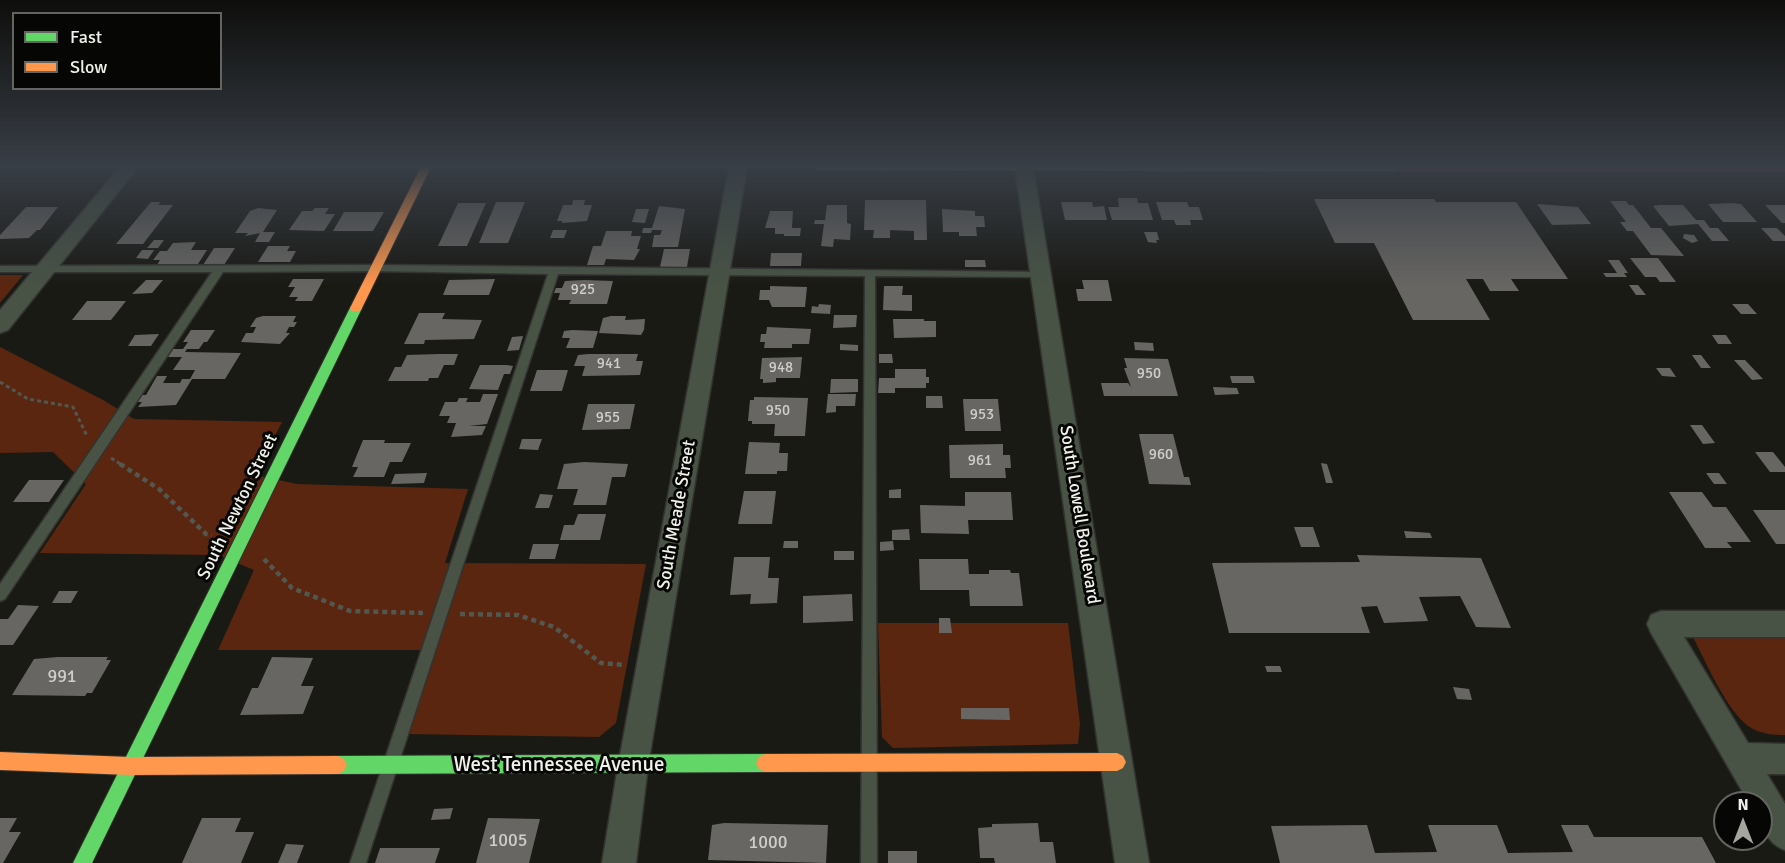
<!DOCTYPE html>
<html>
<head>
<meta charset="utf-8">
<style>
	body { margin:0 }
	#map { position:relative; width:1785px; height:863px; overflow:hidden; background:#1a1a15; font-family:Signika,sans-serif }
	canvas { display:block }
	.legend { position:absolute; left:12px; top:12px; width:210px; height:78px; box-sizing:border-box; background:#060604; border:2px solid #646461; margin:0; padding:8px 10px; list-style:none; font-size:18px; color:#f1f1ec }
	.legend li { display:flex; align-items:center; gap:12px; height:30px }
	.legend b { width:30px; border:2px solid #646461 }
	.north { position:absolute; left:1713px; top:791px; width:60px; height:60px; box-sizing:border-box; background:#060604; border:2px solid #646461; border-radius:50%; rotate:0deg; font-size:16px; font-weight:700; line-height:24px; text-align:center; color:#f1f1ec }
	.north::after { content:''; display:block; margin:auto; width:21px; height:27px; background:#a6a6a1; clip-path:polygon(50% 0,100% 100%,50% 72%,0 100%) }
</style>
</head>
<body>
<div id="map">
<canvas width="1785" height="863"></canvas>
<ul class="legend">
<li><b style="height:8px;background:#63d668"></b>Fast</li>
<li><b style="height:8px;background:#ff974d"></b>Slow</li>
</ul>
<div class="north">N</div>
</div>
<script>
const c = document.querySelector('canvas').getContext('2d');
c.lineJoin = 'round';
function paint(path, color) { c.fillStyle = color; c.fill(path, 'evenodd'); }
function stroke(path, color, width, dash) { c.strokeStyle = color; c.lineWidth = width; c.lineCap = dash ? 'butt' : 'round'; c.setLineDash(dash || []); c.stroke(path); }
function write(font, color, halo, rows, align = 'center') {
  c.font = font + ' Signika,sans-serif'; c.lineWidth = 6; c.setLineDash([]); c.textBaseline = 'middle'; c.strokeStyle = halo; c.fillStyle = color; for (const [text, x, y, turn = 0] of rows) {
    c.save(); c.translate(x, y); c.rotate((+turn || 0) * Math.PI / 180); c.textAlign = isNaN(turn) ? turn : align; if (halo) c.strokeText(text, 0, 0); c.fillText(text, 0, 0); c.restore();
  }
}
const green = new Path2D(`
	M0 275H23L0 303Z
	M0 347 103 400 134 419 282 422 255 475 297 484 468 489 445 563 646 564 616 723 599 737 407 734 435 650H218L254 570 218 555 40 553 86 484 53 452 0 453Z
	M878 623H1068L1080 724 1078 744 893 748 882 737Z
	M1785 627V735C1774 735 1763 734 1753 729 1729 717 1705 660 1692 635Z`);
const building = new Path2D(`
	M1118 198H1137L1138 203H1148L1153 220H1112L1108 207H1119Z
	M1314 199H1434L1436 202H1516L1568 279H1511L1519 291H1490L1483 279H1466L1490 320H1413L1374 243H1335Z
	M573 200H585L584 205H592L587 221 562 223V221H557L563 205H572Z
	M865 200H926L927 240H914V231L890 230V238H873L874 230H864Z
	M1610 201H1626L1629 205H1633L1651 228H1661L1684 256 1651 255 1633 231H1627L1620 222H1626Z
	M151 202H161L158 205H173L143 244H116Z
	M496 202H525L508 243H479Z
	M1061 202H1092L1093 207 1104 206 1107 220H1065Z
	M1156 202H1187L1189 207H1199L1203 220H1190L1191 225H1176L1174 220H1162Z
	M458 203H486L467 246H438Z
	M1732 203 1741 204 1757 222H1723L1708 204Z
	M1537 204 1578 207 1591 224 1552 225Z
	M827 205H847V223L851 224 850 240 834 239 833 247 821 246 824 224H814L815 220H825Z
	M1659 205H1683L1696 220H1704L1710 228H1718L1729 241H1712L1698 224 1669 226 1653 206Z
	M1765 205H1785V223H1782Z
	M659 206 685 209 678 247H652L654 235H660L662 230H652L651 233H642L643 228H652Z
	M26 207H58L40 230H37L29 238 0 239V235Z
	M258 208 277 210 263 232H275L269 242H255L260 233 245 236 248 233H235L250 211Z
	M315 208H329L325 214H335L324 231 289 230 302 211H312Z
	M636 209H649L645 223 632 222Z
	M942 209 975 211V216H984L985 227H976L977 236H959V232H943Z
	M770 211H793L792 228H801L800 236H784V234H775V228H765Z
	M344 212H384L373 231H333Z
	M1761 228H1777L1785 236V241H1773Z
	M553 230H567L564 238H550Z
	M606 231H632L631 236H641L637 249H640L634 260 606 259 604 265H587L593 246H601Z
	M1144 232H1157L1159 240H1156L1157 243 1148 242Z
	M1684 234 1694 235 1698 241 1692 243 1683 238Z
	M154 240H164L158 248H147Z
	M196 242 191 250H207L198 264 157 265 160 260H153L160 251H167L173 243Z
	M268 246H290L287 251H296L290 262H258Z
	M214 248H235L224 265H203Z
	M664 249H690L687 267H660Z
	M142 250H154L148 259 136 258Z
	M771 253H802L801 266H770Z
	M1630 258H1658L1676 282H1660L1656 277H1645Z
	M965 260H985L986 267H965Z
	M1608 260H1619L1628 273H1624L1627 277H1606L1603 273H1617Z
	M293 279H324L312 301H295L298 297H289L295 287H288Z
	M495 279 489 295H443L449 280Z
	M146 280H163L152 293 132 294Z
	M584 280 613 281 607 304H569L571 300H558L560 293H554L556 288H562L565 281Z
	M1082 280H1108L1112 301H1078L1076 289H1084Z
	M1629 285H1638L1646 295H1636Z
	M770 286 807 287 805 307H772L769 300H759L760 290H770Z
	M884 286H903L902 295H912V311L883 310Z
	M87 301H126L111 320H72Z
	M819 304 831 305 830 314 811 313 812 306 818 307Z
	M1732 304H1748L1757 314H1741Z
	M419 313H445L442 319 482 320 474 339 425 340 424 344H404Z
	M834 315H857L856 327 833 328Z
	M263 316H296L293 322H297L294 327H289L286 333H290L280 344 241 342 246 333H253L256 327H250L256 318Z
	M611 316H626L625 320 645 319 644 330 641 335 599 333 603 318Z
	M893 319H924V321H936V337L894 338Z
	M767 327 811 329 809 344H792V348H764L765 342H760L761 334H766Z
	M191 330H215L207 342H204L199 349H187L185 352 241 353 225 379H192L176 405 138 407 142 402H136L141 395H146L157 376H167L163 383H180L182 379H190L195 370H173L182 357H168L173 349H183L188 342H183Z
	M564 331 572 330 598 331 593 348H566L570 338H562Z
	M159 334 151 346H128L135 335Z
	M1712 335H1726L1732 344H1718Z
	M523 336 519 350 507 351 512 337Z
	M1134 342 1153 343 1154 351 1135 350Z
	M840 344 858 345V351L840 350Z
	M439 354H458L454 365H444L438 378H429L428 381H388L395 367H401L407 355Z
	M589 354H638L636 361H643L640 375 582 376 585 366H574L578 355Z
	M879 354H892L893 363H879Z
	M1692 355H1701L1711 368H1701Z
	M802 357 800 378H776V382L763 383V379H760L762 358Z
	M1124 358 1168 359 1178 396H1104L1101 383H1128L1131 387 1124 368H1127Z
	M1734 360H1745L1763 379 1752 380Z
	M480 365H507L513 366 510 374H504L498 390 469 389Z
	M1656 368H1670L1676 377 1662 376Z
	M895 369H926V377H929V383H926V388H895V393H878L879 378H895Z
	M537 370H568L562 391H530Z
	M1230 376H1253L1255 383H1232Z
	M831 379H858V392L830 393Z
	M1213 387 1237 388 1239 394 1215 395Z
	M483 394H498L487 424 469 426H486L482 435 451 437 456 423H447L450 416H439L445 402H457L459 398H468L466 402H480Z
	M828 394H856L855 406H836V412L826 413Z
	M926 396H942L943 408H926Z
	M754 397 808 398 805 436H774L775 424H752V421H748L750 400H754Z
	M963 399H998L1001 431H965Z
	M588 404H635L630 429 582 430Z
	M1690 425H1702L1715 443 1703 444Z
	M1139 434H1173L1184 477H1189L1191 485 1149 484Z
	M522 439H542L538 450 519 449Z
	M363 440H385L384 443H411L402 462H390L384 477H353L358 467H352Z
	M749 442 780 443 779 453H788L787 471H777V474H745Z
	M1003 444V455H1010L1011 468H1005L1006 478H950L949 445Z
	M1755 452H1773L1785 467V472H1770Z
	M584 462 628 464 625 477H612L606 505H573L578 489H557L564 464Z
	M1321 463 1327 464 1333 483H1326Z
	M427 473 424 483 391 484 395 474Z
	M1706 473H1719L1727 484H1714Z
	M29 480H64L49 502H13Z
	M901 489V498H889V490Z
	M744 491H776L772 524H738Z
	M965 492H1011L1013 520H968L969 534 921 533 920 505 965 506Z
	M1669 492H1702L1713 507H1726L1751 542H1727L1732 548H1705Z
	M540 494 553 495 549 508H535Z
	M1753 510H1785V544H1776Z
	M578 514H606L600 540H560L564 525H574Z
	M1294 527H1313L1320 547H1301Z
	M909 529 910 540H892V530Z
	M1404 531 1430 533 1432 538H1406Z
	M784 541H798V548H783Z
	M893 541 894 550 880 551V542Z
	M533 544H559L555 559H529Z
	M834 551H854V560H834Z
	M1357 555 1481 558 1511 628 1476 627 1460 596 1419 597 1428 621 1384 623 1377 606 1361 607 1370 633H1229L1212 563 1360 562Z
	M734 557H770L768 578H779L777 603 750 604 751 594 730 595Z
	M919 559H968L969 574H989V570H1010L1011 573H1019L1023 606H970L969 590H920Z
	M59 591H78L71 603H52Z
	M852 594 853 621 803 623V596Z
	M18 605 39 606 13 645H0V619H8Z
	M939 618H950L952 633H939Z
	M58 657H108L106 660H111L92 693H87L85 696 12 695 34 659Z
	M272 657 313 658 301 686H314L303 714 240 715 252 688H258Z
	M1265 666H1280L1282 672H1267Z
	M1453 687 1469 689 1472 700 1457 699Z
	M961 708H1009L1010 720 961 719Z
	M453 808 450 819 431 820 434 809Z
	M0 818H17L9 832H21L3 863H0Z
	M202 818H241L235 832H254L241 863H182Z
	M488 818 540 819 529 863H476Z
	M724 823 828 825 826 863 708 860 712 825Z
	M1038 823 1040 842H1053L1056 863H995L994 858H980L978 828 992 827V824Z
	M1367 825 1375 853 1437 852 1428 825H1497L1508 853 1573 852 1561 825H1588L1594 837H1702L1716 863H1280L1271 826Z
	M286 844 304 845 297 863H278Z
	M380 848H440L435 863H375Z
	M888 851H917V863H888Z`);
const pathFar1 = new Path2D(`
	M0 382 28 399 73 407 87 436
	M111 458 122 465`);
const path = new Path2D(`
	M120 464 159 489 206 534 212 535
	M264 559 292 588 350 611 423 613
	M460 614 518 615 554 627 601 663 625 665`);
const lane = new Path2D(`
	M376 265 1045 272 1046 274 1041 277 875 276 877 863H861L865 276 558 274 366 863H350L548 274 376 271 223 272 5 599 0 601V584L212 272H0V266Z`);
const street = new Path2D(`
	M120 167H138L8 330 0 333V310Z
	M729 167H747L648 766 636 863H602L618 766Z
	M1015 167H1033L1149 863H1115Z
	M1661 611H1785V637H1684L1748 743 1785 744V774H1767L1785 804V850C1764 842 1761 824 1761 803H1749L1651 633 1647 624 1651 615Z`);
const fast = new Path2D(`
	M812 167H1403L1404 168 1399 171 817 170Z
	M356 304 362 308 92 863H73L350 308Z
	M765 754 771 757 774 763 771 769 765 772 338 774 332 771 329 765 332 759 338 756Z`);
const slow = new Path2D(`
	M421 167H431L362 308 360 311H352L350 308Z
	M0 752 130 757 338 756 344 759 347 765 344 771 338 774 130 775 0 770Z
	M1117 753 1123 756 1126 762 1123 768 1117 771 765 772 759 769 756 763 759 757 765 754Z`);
const jam = new Path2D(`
	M1395 167H1785V171H1399L1395 170Z`);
const numberNames = [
	["925",583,290],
	["941",609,364],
	["948",781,368],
	["950",1149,374],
	["950",778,411],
	["953",982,415],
	["955",608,418],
	["960",1161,455],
	["961",980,461]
];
const streetNames = [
	["South Newton Street",238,507,-64],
	["South Meade Street",677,515,-80],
	["South Lowell Boulevard",1079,515,81]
];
const nearNumbernames = [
	["991",62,677],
	["1005",508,841],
	["1000",768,843]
];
const nearStreetnames = [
	["West Tennessee Avenue",559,765]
];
paint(green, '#5a2610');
paint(building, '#686663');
stroke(lane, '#333330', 3);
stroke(street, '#333330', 3);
stroke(fast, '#333330', 2);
stroke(slow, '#333330', 2);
stroke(jam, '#333330', 2);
stroke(pathFar1, '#52584f', 3, [4, 3]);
stroke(path, '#52584f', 4.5, [5, 4]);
paint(lane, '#485345');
paint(street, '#485345');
paint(fast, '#63d668');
paint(slow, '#ff974d');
paint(jam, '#b3261e');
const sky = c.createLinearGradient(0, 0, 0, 287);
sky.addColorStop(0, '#0e0e0c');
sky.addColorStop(0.58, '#383e46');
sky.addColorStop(1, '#383e4600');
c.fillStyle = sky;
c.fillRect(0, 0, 1785, 287);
write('15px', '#cfceca', null, numberNames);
write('18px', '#f1f1ec', '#060604', streetNames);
write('18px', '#cfceca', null, nearNumbernames);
write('21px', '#f1f1ec', '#060604', nearStreetnames);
</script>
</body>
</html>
